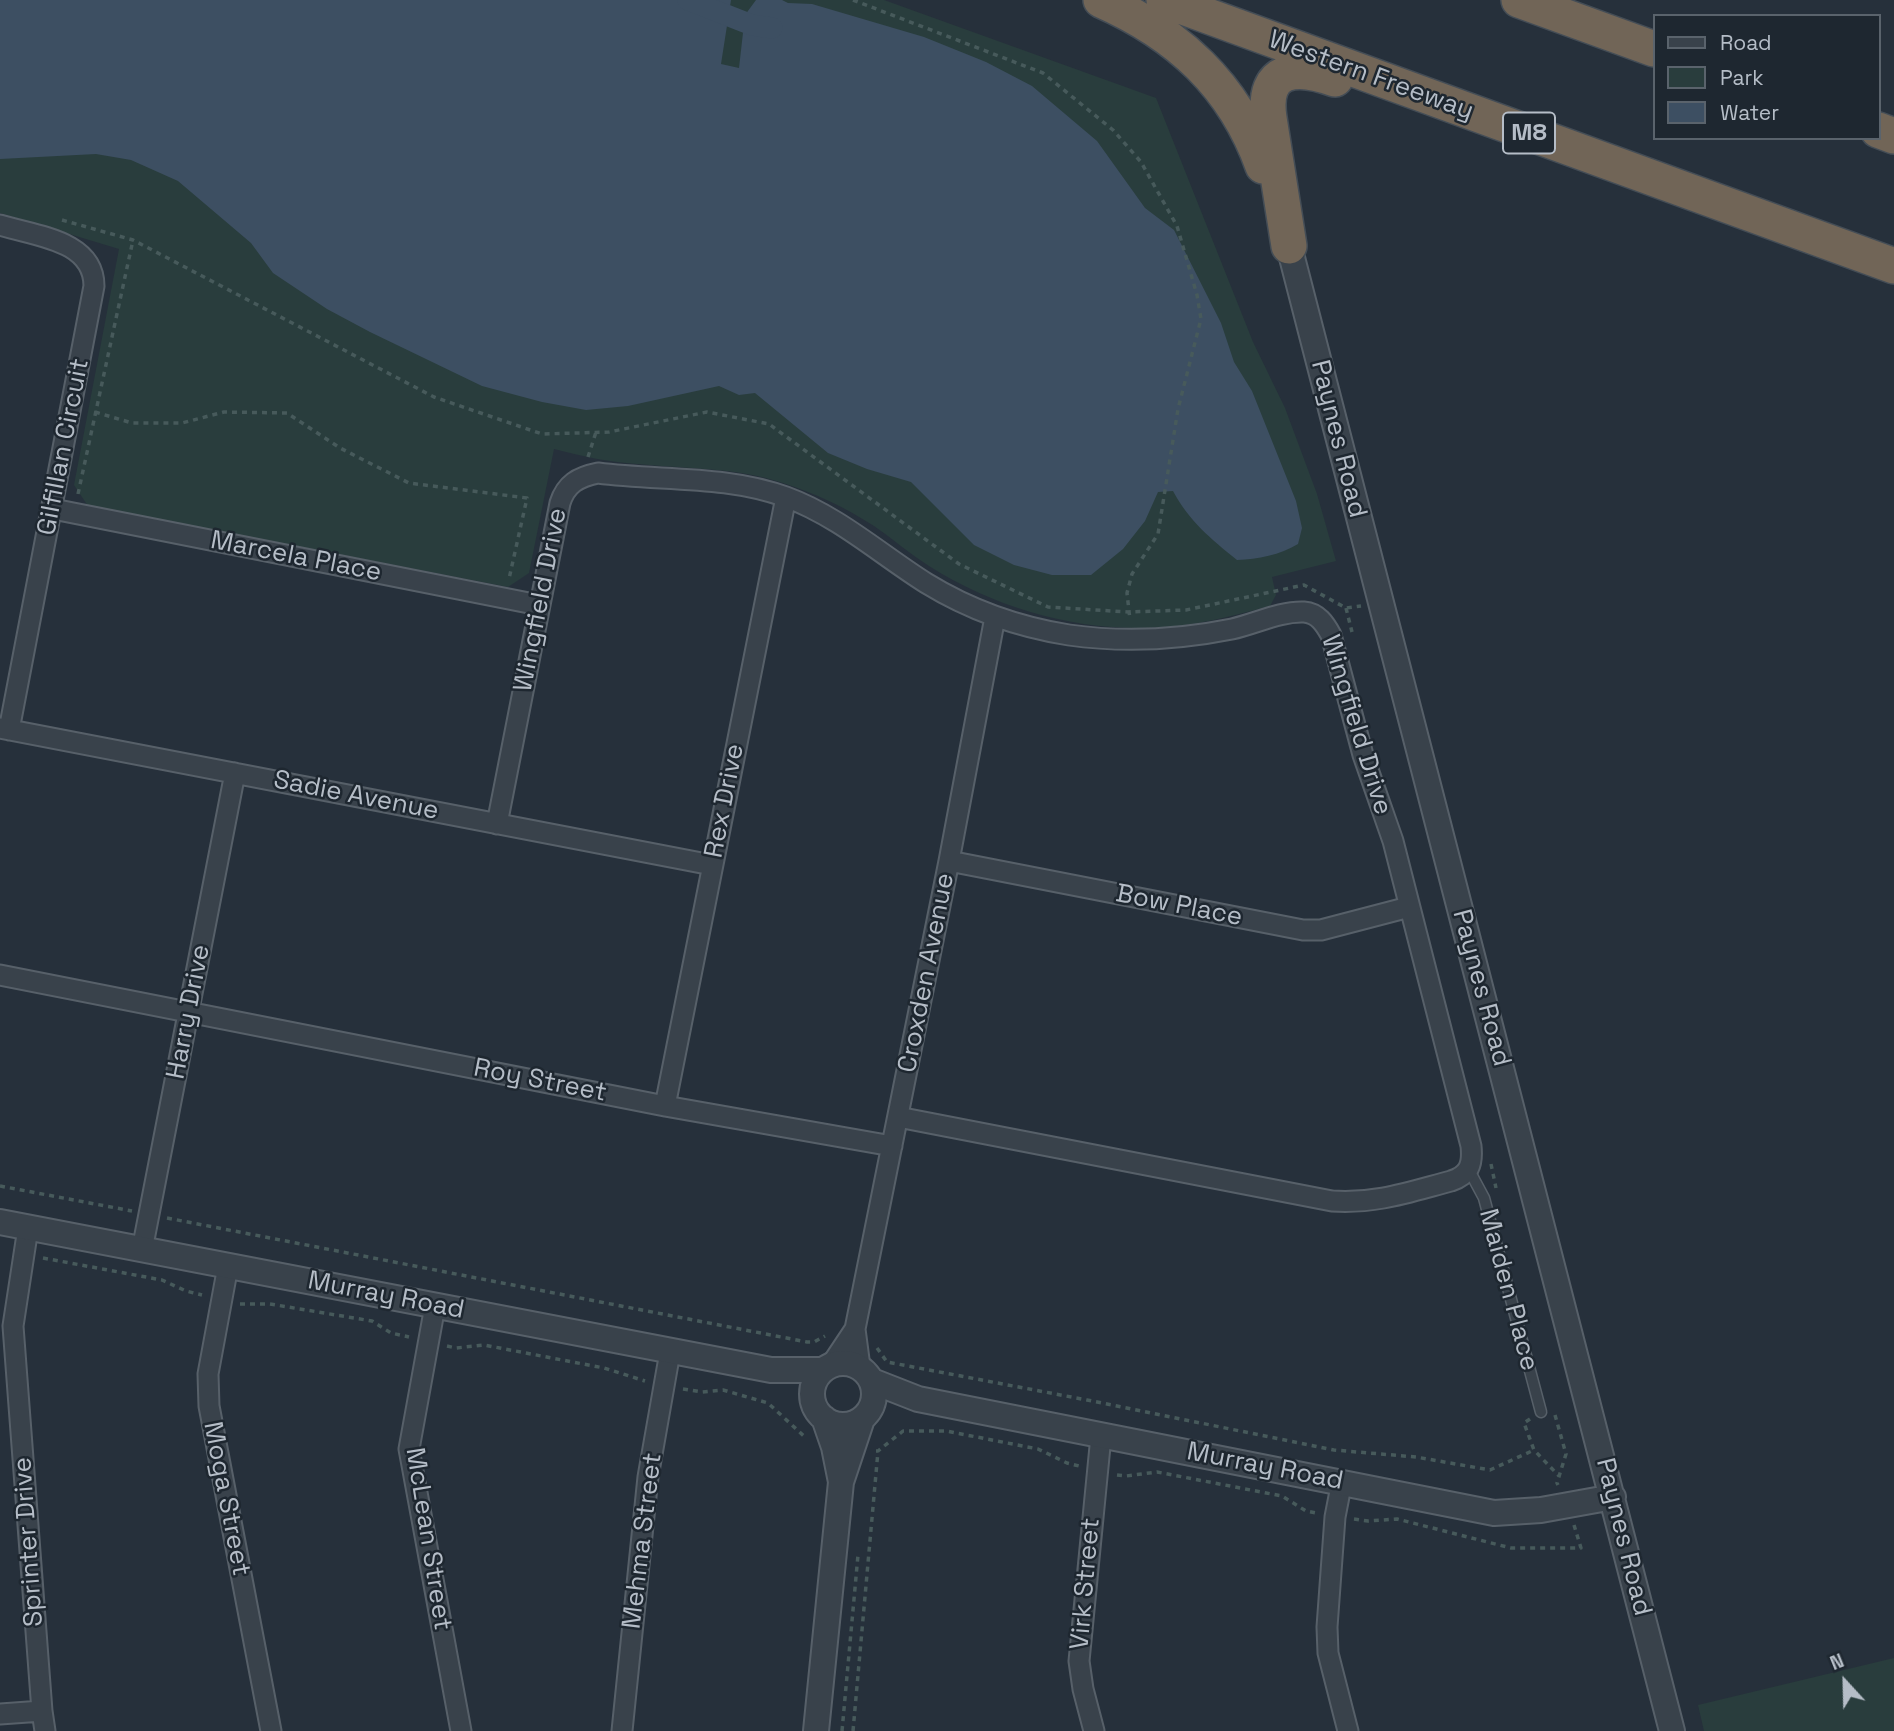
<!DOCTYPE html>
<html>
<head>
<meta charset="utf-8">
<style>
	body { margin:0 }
	#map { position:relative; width:1894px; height:1731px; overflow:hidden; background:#26303b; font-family:"Space Grotesk",sans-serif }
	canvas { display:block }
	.legend { position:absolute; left:1653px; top:14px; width:228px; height:126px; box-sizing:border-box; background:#1e2730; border:2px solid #5a636c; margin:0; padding:9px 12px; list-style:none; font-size:21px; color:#b5bdc7 }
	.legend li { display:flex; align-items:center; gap:14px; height:35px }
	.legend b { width:35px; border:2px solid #5a636c }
	.north { position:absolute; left:1810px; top:1647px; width:70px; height:70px; -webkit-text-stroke:5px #1e2730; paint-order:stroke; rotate:338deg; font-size:19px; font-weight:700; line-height:28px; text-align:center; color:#b5bdc7 }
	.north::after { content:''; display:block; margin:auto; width:24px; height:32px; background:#b5bdc7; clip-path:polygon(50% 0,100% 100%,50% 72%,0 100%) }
</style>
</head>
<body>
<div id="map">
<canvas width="1894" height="1731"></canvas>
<ul class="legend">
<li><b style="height:9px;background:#39424b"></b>Road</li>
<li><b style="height:19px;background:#293d3d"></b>Park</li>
<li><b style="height:19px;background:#3d4f62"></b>Water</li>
</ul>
<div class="north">N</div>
</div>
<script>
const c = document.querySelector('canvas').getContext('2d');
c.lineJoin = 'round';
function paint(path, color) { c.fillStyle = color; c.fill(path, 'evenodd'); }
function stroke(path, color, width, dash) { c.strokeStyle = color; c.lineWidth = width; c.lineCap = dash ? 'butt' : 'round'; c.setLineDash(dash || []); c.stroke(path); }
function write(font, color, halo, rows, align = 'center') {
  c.font = font + ' "Space Grotesk",sans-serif'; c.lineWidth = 5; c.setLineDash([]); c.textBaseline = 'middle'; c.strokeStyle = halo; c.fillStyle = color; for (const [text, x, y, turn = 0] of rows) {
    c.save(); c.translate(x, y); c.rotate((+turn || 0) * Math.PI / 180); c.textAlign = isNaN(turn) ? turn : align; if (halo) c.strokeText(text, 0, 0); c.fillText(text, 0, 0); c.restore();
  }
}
const green = new Path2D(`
	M0 0H884L1156 98 1253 342 1285 408 1317 494 1336 561 1272 577 1276 595 1270 606C1246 612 1222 619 1198 623 1106 639 1008 616 929 566 910 554 893 539 874 526 846 508 815 493 783 483 735 467 687 469 637 464 608 462 581 456 554 449L529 573 508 587 88 506 74 485 119 249 0 213Z
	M1894 1658V1731H1704L1698 1705Z`);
const water = new Path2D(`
	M0 0H731L721 64 739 68 745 15 756 0H782L788 3 812 4 924 37 986 62 1032 86 1097 141 1145 208 1174 230 1221 323 1234 362 1252 391 1296 501 1302 528 1298 544C1280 555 1258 559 1237 560 1211 539 1189 521 1173 491L1158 492 1145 521 1123 549 1091 575H1052L1014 565 974 545 911 482 867 469 828 453 755 393 739 395 719 386 628 406 586 410 542 402 482 386 370 332 327 309 273 273 251 243 178 181 131 160 96 154 0 159Z`);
const canal = new Path2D(`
	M688 0 752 25 772 28`);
const path = new Path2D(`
	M853 0 1043 73 1113 130 1141 162 1177 226 1197 295 1201 319 1178 409 1158 534 1132 574 1127 593 1130 620
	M62 220 133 240 434 397 542 434 609 432 707 412 769 424 959 564 1048 607 1128 612 1186 610 1304 585 1346 608 1361 606
	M95 412 132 423H182L224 412 287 413 340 448 409 483 527 498 509 579
	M588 457 596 432
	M78 494 133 240
	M1346 608 1352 632
	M1491 1164 1496 1188
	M0 1186 132 1211
	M167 1218 807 1342H814L825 1336
	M43 1258 162 1280 186 1291 202 1295
	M240 1304H270L372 1321 391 1333 409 1337
	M447 1346 456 1348 484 1345 604 1368 645 1381
	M877 1348 887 1362 1087 1400 1334 1450 1416 1457 1490 1470 1534 1450
	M683 1389 702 1392 723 1390 768 1403 806 1438
	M1555 1415 1566 1454 1557 1483 1558 1485
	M1530 1419 1524 1423 1534 1450 1559 1476
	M876 1451H878L903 1431H946L1038 1449 1067 1463 1079 1466
	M1117 1475 1126 1476 1157 1472 1282 1496 1306 1511 1316 1513
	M1354 1519 1368 1521 1397 1519 1511 1548H1581L1574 1525
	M842 1731 858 1555
	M853 1731 878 1451`);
const service = new Path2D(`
	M1469 1170 1484 1198 1541 1412`);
const minor = new Path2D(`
	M0 225C35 236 94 240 94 286L9 730
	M53 509 539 605
	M0 728 712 865
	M497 824 560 503C566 484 578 477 598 473 659 481 727 475 786 497 838 516 880 554 926 583 970 610 1018 627 1069 635 1125 643 1177 640 1232 629 1255 624 1280 611 1304 612 1318 613 1325 624 1331 635L1363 755 1393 841 1471 1146C1473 1165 1469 1175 1451 1181 1409 1192 1376 1204 1332 1201L898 1117
	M949 861 1303 930H1321L1409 907
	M0 975 665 1106 892 1146
	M665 1106 786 497
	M28 1228 13 1326 42 1711 45 1731
	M142 1250 235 773
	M228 1266 208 1374 209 1406 271 1731
	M435 1306 409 1449 461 1731
	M831 1365 855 1329
	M860 1367 855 1329 949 861 995 617
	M1342 1481 1335 1517 1327 1627 1328 1653 1348 1731
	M0 1714 42 1711
	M622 1731 648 1477 670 1352
	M1094 1731 1083 1689 1079 1661 1101 1436`);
const tertiary = new Path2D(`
	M1289 246 1672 1731
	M0 1222 771 1370H823
	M812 1394a31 31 0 1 1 62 0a31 31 0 1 1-62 0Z
	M872 1381 918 1399 1494 1513 1541 1510 1613 1497
	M824 1418 834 1447 841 1482
	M816 1731 841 1482 862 1419`);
const motorway = new Path2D(`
	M1101 0C1178 34 1234 85 1263 166
	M1164 0 1894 266
	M1519 0 1654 49
	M1878 130 1894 136
	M1289 246 1269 118C1262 67 1296 65 1335 79`);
const shields = [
	[1529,133,52]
];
const shieldNames = [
	["M8",1529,133]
];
const streetNames = [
	["Western Freeway",1371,76,20],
	["Paynes Road",1338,439,76],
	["Gilfillan Circuit",64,447,-79],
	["Marcela Place",296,557,11],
	["Wingfield Drive",541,600,-79],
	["Wingfield Drive",1356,725,73],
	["Sadie Avenue",356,796,11],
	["Rex Drive",725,801,-79],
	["Bow Place",1179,906,11],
	["Croxden Avenue",927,973,-79],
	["Paynes Road",1481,988,75],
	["Harry Drive",189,1012,-79],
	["Roy Street",540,1081,11],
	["Maiden Place",1508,1290,75],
	["Murray Road",386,1296,11],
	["Murray Road",1265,1467,11],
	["Moga Street",226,1499,79],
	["Paynes Road",1623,1537,76],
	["McLean Street",428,1539,81],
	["Mehma Street",643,1541,-83],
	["Sprinter Drive",29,1542,-94],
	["Virk Street",1086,1584,-85]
];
paint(green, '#293d3d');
paint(water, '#3d4f62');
stroke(canal, '#3d4f62', 21);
stroke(service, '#576069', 13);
stroke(minor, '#576069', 23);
stroke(tertiary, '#576069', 28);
stroke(motorway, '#444d56', 38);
stroke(path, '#475a5b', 3.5, [5, 5]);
stroke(service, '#39424b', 10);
stroke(minor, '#39424b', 19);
stroke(tertiary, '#39424b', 24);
stroke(motorway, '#716557', 35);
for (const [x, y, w] of shields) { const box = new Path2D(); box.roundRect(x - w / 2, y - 20.5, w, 41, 5); c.fillStyle = '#1e2730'; c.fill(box); stroke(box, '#b5bdc7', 2); }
write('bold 24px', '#b5bdc7', null, shieldNames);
write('26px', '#b5bdc7', '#1e2730', streetNames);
</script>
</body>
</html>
